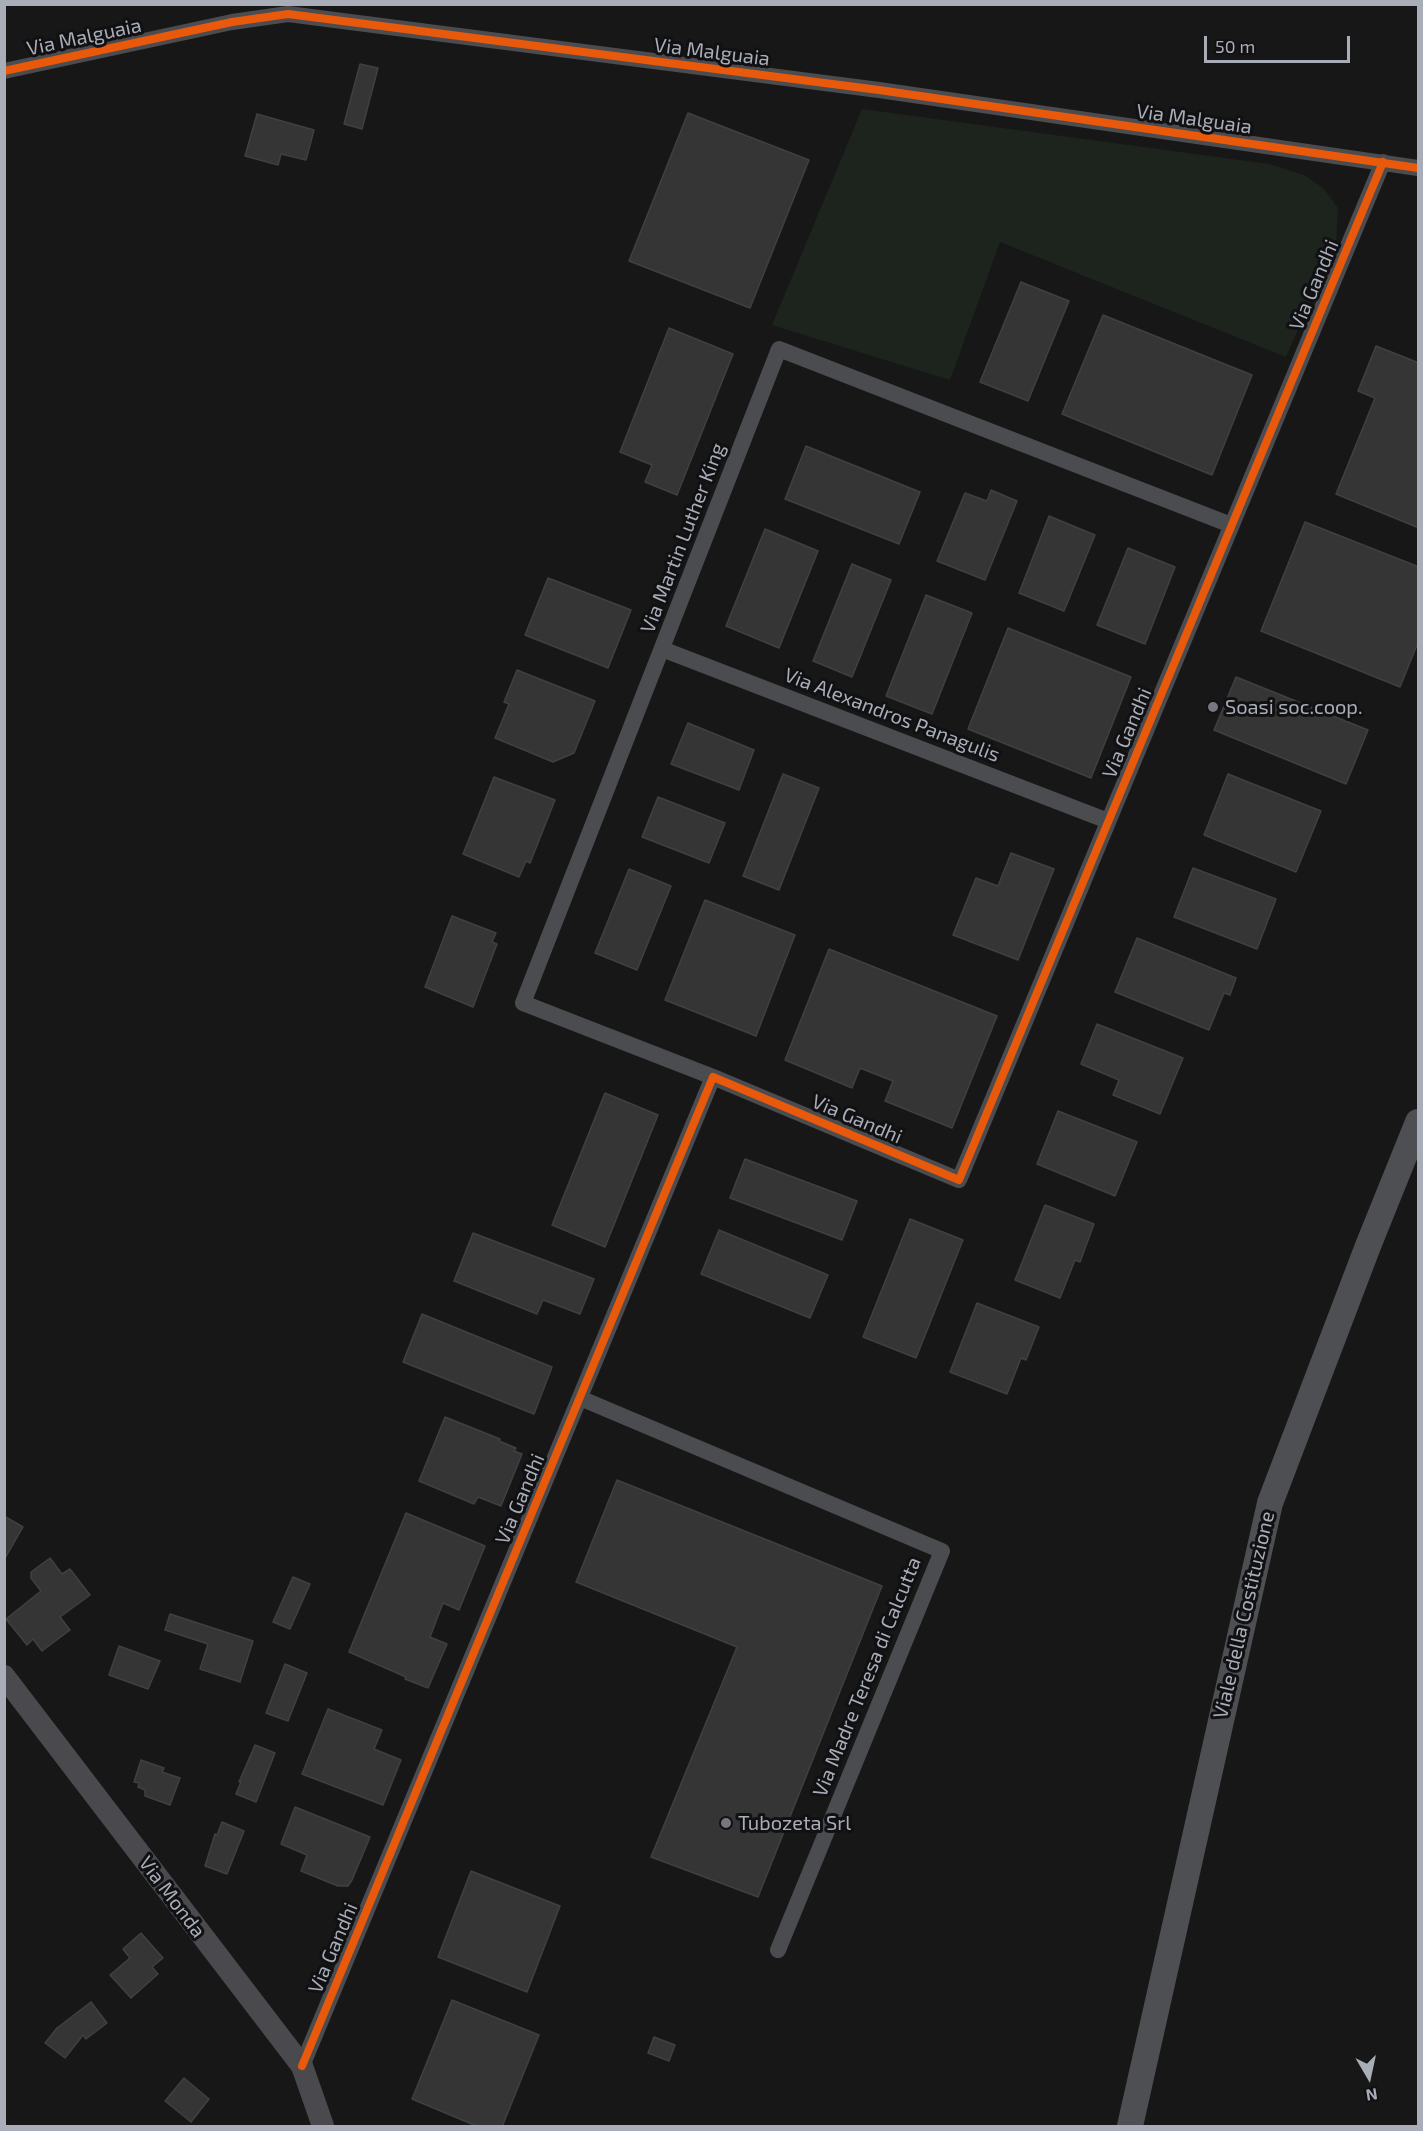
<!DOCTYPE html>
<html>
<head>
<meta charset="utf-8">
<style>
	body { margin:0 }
	#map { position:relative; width:1423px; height:2131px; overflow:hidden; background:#171717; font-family:"Exo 2",sans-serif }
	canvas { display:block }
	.frame { position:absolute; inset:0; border:6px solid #a8adb8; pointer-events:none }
	.north { position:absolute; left:1339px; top:2047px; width:60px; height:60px; -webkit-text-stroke:4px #111113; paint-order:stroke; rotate:171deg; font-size:16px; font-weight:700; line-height:24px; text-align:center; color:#a8adb8 }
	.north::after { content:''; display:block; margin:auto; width:21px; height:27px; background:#a8adb8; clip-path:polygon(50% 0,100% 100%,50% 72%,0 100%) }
	.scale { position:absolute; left:1204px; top:36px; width:146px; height:27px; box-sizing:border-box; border:3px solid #a8adb8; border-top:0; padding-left:8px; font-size:18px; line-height:21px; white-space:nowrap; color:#a8adb8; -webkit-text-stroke:4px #111113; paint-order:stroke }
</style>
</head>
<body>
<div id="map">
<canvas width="1423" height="2131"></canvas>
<div class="frame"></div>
<div class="north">N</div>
<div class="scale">50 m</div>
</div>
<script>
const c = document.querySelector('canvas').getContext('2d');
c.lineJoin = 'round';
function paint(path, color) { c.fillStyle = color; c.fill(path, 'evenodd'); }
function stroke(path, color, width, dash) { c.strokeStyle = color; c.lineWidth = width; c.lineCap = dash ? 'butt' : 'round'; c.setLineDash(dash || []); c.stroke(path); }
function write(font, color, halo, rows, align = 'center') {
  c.font = font + ' "Exo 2",sans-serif'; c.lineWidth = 6; c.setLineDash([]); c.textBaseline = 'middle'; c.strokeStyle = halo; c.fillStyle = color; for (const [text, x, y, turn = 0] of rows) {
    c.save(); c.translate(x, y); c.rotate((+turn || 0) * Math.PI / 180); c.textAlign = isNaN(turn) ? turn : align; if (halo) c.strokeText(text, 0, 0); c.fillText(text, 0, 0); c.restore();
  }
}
const green = new Path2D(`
	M862 109 1269 164 1304 175 1323 188 1338 208 1336 243 1286 357 1000 242 950 380 772 325Z`);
const building = new Path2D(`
	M360 64 378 68 362 129 344 124Z
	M688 113 809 160 750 308 629 261Z
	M257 114 314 130 306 160 281 154 278 165 245 156Z
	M1021 282 1069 301 1028 401 980 382Z
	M1103 315 1252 375 1212 475 1062 414Z
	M669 328 733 354 677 495 645 482 652 465 620 452Z
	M1376 346 1419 363V528L1336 494 1375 398 1358 391Z
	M806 446 920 492 899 544 785 499Z
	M991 490 1017 501 985 580 937 561 965 493 987 501Z
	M1049 516 1095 535 1064 611 1019 593Z
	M1305 522 1419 567V640L1400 687 1261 631Z
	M765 529 818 551 779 648 726 626Z
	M1128 548 1175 567 1145 644 1097 625Z
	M852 564 891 580 852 677 813 661Z
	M548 578 631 610 608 668 525 635Z
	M926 595 972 613 932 714 886 696Z
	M1008 628 1131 677 1091 778 968 729Z
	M517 670 595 701 574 753 553 762 495 738 509 704 504 702Z
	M1236 677 1368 730 1346 784 1214 730Z
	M688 723 754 750 739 790 671 764Z
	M783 774 819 788 779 890 743 876Z
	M1228 774 1321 811 1296 872 1204 835Z
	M494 777 555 800 530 863 526 861 519 877 463 854Z
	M658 797 725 823 709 863 642 837Z
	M1011 853 1054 869 1018 960 953 935 976 878 998 886Z
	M1193 868 1276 899 1257 949 1174 917Z
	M629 869 671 886 637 970 595 953Z
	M705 900 795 935 756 1036 665 1000Z
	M452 916 496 933 492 942 497 944 473 1007 425 987Z
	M1137 938 1236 978 1230 995 1224 993 1209 1030 1115 992Z
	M829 949 997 1016 952 1128 885 1101 893 1081 860 1068 852 1088 785 1060Z
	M1097 1024 1183 1058 1160 1114 1113 1095 1119 1080 1081 1064Z
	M605 1093 658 1115 605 1247 552 1225Z
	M1058 1111 1137 1142 1115 1196 1037 1164Z
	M745 1159 857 1201 842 1240 730 1198Z
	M1045 1205 1094 1224 1080 1262 1075 1260 1060 1298 1015 1280Z
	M910 1219 963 1240 916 1358 863 1337Z
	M719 1230 828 1275 810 1318 701 1274Z
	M473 1233 594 1279 580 1314 543 1300 537 1314 454 1281Z
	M977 1303 1039 1327 1026 1360 1021 1358 1007 1394 950 1372Z
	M422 1314 552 1367 534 1414 403 1362Z
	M445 1417 500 1439 499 1441 516 1448 514 1451 522 1454 501 1506 478 1497 474 1504 419 1481Z
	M617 1480 882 1586 758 1897 651 1857 737 1647 576 1582Z
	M406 1513 485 1546 459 1610 443 1603 430 1637 447 1644 428 1688 405 1679 406 1677 349 1652Z
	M4 1516 23 1527 4 1560Z
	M50 1558 62 1574 70 1569 90 1595 60 1617 70 1630 42 1651 33 1639 27 1645 6 1619 41 1591 31 1578V1572Z
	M293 1577 310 1584 290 1629 273 1622Z
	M170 1614 253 1641 240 1682 200 1669 208 1644 165 1630Z
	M119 1646 160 1661 148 1689 109 1675Z
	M285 1664 307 1673 288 1721 266 1713Z
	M328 1709 382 1730 374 1749 401 1760 383 1805 302 1774Z
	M255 1745 275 1753 256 1802 236 1794 241 1782H239Z
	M141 1760 164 1768 162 1772 180 1778 170 1805 145 1796V1790L138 1787 139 1783 134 1782Z
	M295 1807 370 1837 352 1880 348 1886H338L301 1871 307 1855 281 1844Z
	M222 1822 244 1831 227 1874 205 1866 215 1834 217 1835Z
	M471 1871 560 1906 527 1992 438 1957Z
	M141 1933 163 1958 152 1967 158 1974 131 1998 110 1975 130 1958 123 1949Z
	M452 2000 539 2035 502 2127H479L412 2099Z
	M91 2002 107 2023 86 2039 83 2035 65 2058 45 2043 57 2028Z
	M654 2037 675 2045 669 2061 648 2053Z
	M184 2078 209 2099 191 2122 165 2101Z`);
const minor = new Path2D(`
	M4 71 232 22 288 14 879 90 1418 168
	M662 649 1108 821
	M713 1077 523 1003 779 349 1231 525
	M580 1398 942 1551 778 1950
	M302 2066 713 1077 959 1180 1383 162`);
const secondary = new Path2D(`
	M4 1676 302 2066 323 2126`);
const primary = new Path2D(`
	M1130 2126 1270 1503 1368 1246 1418 1122`);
const cycleway = new Path2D(`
	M4 71 232 22 288 14 879 90 1418 168
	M302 2066 713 1077 959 1180 1383 162`);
const markers = [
	[1213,707,6,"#757880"],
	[726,1823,6,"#757880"]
];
const streetNames = [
	["Via Malguaia",84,37,-12],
	["Via Malguaia",712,52,7],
	["Via Malguaia",1194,119,8],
	["Via Gandhi",1314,285,-67],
	["Via Martin Luther King",683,538,-69],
	["Via Alexandros Panagulis",892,715,21],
	["Via Gandhi",1127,733,-67],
	["Via Gandhi",857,1119,23],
	["Via Gandhi",520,1499,-67],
	["Viale della Costituzione",1244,1615,-77],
	["Via Madre Teresa di Calcutta",867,1677,-68],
	["Via Monda",172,1897,53],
	["Via Gandhi",333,1948,-67]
];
const poiNames = [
	["Soasi soc.coop.",1225,707],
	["Tubozeta Srl",738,1823]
];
paint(green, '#1d241e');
paint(building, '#353536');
stroke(building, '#3f4043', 1.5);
stroke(minor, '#4b4c50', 16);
stroke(secondary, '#4a4a4e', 22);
stroke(primary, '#4d4f52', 26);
stroke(cycleway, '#e8590c', 8);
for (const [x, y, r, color] of markers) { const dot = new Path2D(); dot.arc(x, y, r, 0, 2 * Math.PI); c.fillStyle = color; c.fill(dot); stroke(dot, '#111113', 2); }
write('20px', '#a8adb8', '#111113', streetNames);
write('20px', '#a8adb8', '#111113', poiNames, 'left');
</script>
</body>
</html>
